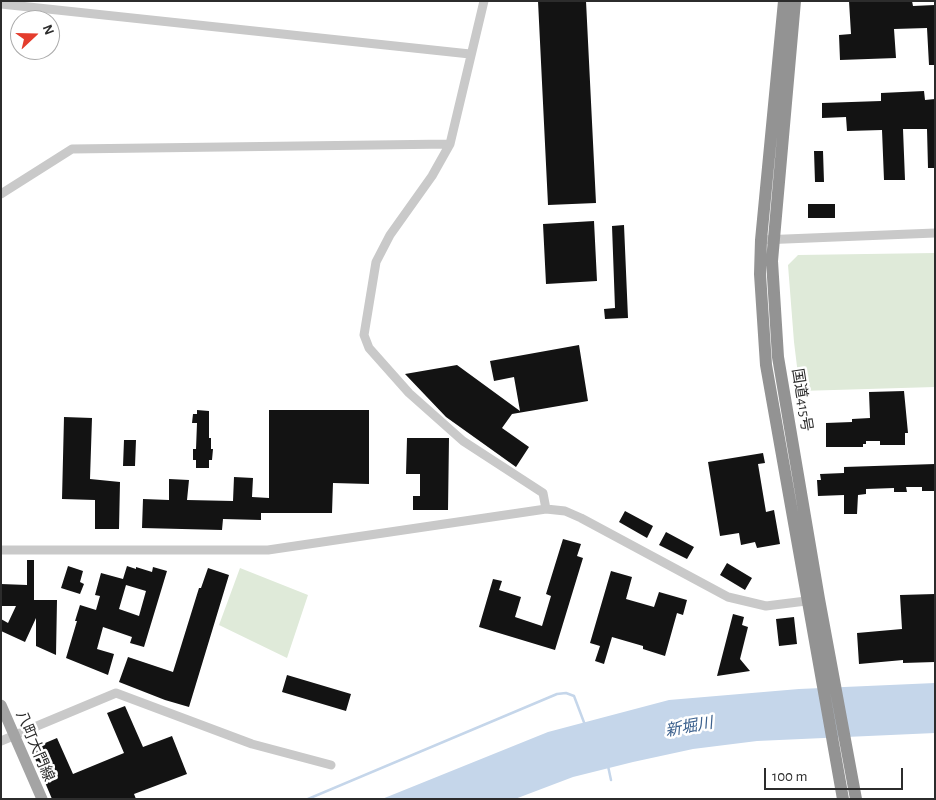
<!DOCTYPE html>
<meta charset="utf-8">
<style>
body{margin:0}
#map{position:relative;width:936px;height:800px;overflow:hidden;background:#fff;font-family:"Alegreya Sans",sans-serif}
canvas{display:block}
.frame{position:absolute;inset:0;border:2px solid #2c2c2c;pointer-events:none}
.north{position:absolute;left:10px;top:10px;width:50px;height:50px;box-sizing:border-box;background:#fff;border:1px solid #ababab;border-radius:50%;rotate:69deg;font-size:14px;font-weight:700;line-height:20px;text-align:center;color:#2c2c2c}
.north::after{content:'';display:block;margin:auto;width:18px;height:22px;background:#e43d2d;clip-path:polygon(50% 0,100% 100%,50% 72%,0 100%)}
.scale{position:absolute;left:764px;top:768px;width:139px;height:22px;box-sizing:border-box;border:2px solid #2c2c2c;border-top:0;padding-left:6px;font-size:15px;line-height:18px;white-space:nowrap;color:#2c2c2c;-webkit-text-stroke:4px #fff;paint-order:stroke}
</style>
<div id="map">
<canvas width="936" height="800"></canvas>
<div class="frame"></div>
<div class="north">N</div>
<div class="scale">100 m</div>
</div>
<script>
const g = document.querySelector('canvas').getContext('2d');
g.lineJoin = 'round';
function fill(path, color) {
  g.fillStyle = color;
  g.fill(path, 'evenodd');
}
function shape(rows) {
  const path = new Path2D();
  for (const r of rows) {
    path.moveTo(r[0], r[1]);
    for (let i = 2; i < r.length; i += 2) path.lineTo(r[i], r[i + 1]);
  }
  return path;
}
function stroke(path, color, width, dash) {
  g.strokeStyle = color;
  g.lineWidth = width;
  g.lineCap = dash ? 'butt' : 'round';
  g.setLineDash(dash || []);
  g.stroke(path);
}
function label(font, color, halo, rows, align = 'center') {
  g.font = font + ' "Alegreya Sans","Noto Sans JP",sans-serif';
  g.lineWidth = 5;
  g.setLineDash([]);
  g.textBaseline = 'middle';
  g.strokeStyle = halo;
  g.fillStyle = color;
  for (const [text, x, y, turn = 0] of rows) {
    g.save();
    g.translate(x, y);
    g.rotate((+turn || 0) * Math.PI / 180);
    g.textAlign = isNaN(turn) ? turn : align;
    if (halo) g.strokeText(text, 0, 0);
    g.fillText(text, 0, 0);
    g.restore();
  }
}
const green = shape([
 [935,253,935,387,800,391,794,342,788,265,798,255],
 [240,568,308,595,287,658,219,625]
]);
const water = shape([
 [935,683,935,733,757,741,693,749,633,762,573,777,515,799,382,799,548,732,669,700,799,689]
]);
const stream = shape([
 [608,766,611,780],
 [308,799,557,694,566,693,574,696,585,725]
]);
const building = shape([
 [538,1,586,1,596,203,548,205],
 [849,1,912,1,913,6,935,5,935,65,929,65,927,28,894,29,896,58,840,60,839,35,851,34],
 [924,91,925,100,935,99,935,168,928,168,927,129,903,129,905,180,884,180,882,130,847,131,846,117,822,118,822,103,881,101,881,93],
 [814,151,823,151,824,182,815,182],
 [808,204,835,204,835,218,808,218],
 [594,221,597,281,546,284,543,224],
 [624,225,628,318,605,319,604,309,615,308,612,226],
 [579,345,588,401,512,414,502,428,529,447,516,467,446,417,405,374,457,365,520,411,514,377,494,381,490,361],
 [904,391,908,433,905,433,905,445,880,445,880,441,866,441,866,444,863,444,863,447,826,447,826,423,852,422,852,419,870,418,869,392],
 [197,410,209,411,209,438,211,438,211,449,213,449,212,460,209,460,209,468,196,468,196,460,193,460,193,449,196,449,197,423,192,423,193,414,197,414],
 [269,410,369,410,369,484,333,483,332,513,261,513,261,520,223,519,222,530,142,528,143,499,169,500,169,479,189,480,187,500,233,501,234,477,253,478,252,497,269,498],
 [64,417,92,418,90,479,120,482,119,529,95,529,95,500,62,499],
 [407,438,449,438,448,510,413,510,413,496,420,496,420,474,406,474],
 [124,440,136,440,135,466,123,466],
 [763,453,765,463,758,464,766,512,774,510,780,544,757,548,755,542,741,545,739,533,720,536,708,462],
 [935,464,935,491,922,491,922,487,906,487,907,492,894,492,894,488,866,489,866,494,858,495,857,514,844,514,844,495,818,496,817,480,821,480,820,474,844,473,844,467],
 [625,511,653,526,647,538,619,522],
 [666,532,694,547,687,559,659,545],
 [563,539,581,544,577,556,583,558,555,650,479,627,493,579,502,581,499,590,521,597,515,617,542,626,551,596,546,594],
 [27,560,34,560,34,600,57,600,56,655,36,646,36,618,25,642,1,631,1,619,8,623,16,606,1,606,1,584,27,585],
 [727,563,752,578,745,590,720,575],
 [68,566,83,571,80,582,84,584,80,594,61,588],
 [127,566,136,569,136,567,152,572,153,567,167,571,144,647,130,643,132,637,103,627,97,649,114,654,108,675,66,658,77,621,75,621,80,605,96,610,100,596,95,595,101,573,123,579],
 [126,585,146,591,139,616,119,609],
 [208,568,229,575,189,707,165,700,119,682,128,657,173,672,199,588,201,588],
 [611,571,632,577,626,599,654,607,659,592,687,600,683,615,677,613,665,656,643,649,643,646,612,637,604,664,595,661,600,646,590,643],
 [935,594,935,662,903,663,903,660,859,664,857,633,902,629,900,595],
 [733,614,744,617,742,625,748,627,740,659,750,671,717,676],
 [794,617,797,644,779,646,776,619],
 [287,675,351,694,346,711,282,692],
 [125,706,143,747,172,736,187,774,134,794,136,799,52,799,31,749,57,738,73,774,124,753,107,713]
]);
const minor = shape([
 [484,1,450,144,432,176,390,235,376,262,364,335,369,348,409,393,463,441,543,493,546,509],
 [1,4,470,54],
 [1,194,72,149,450,144],
 [761,240,935,233],
 [1,550,268,550,546,509,565,511,581,518,728,597,766,606,814,600],
 [1,741,116,693,252,744,331,765]
]);
const major = shape([
 [1,705,42,799]
]);
const highway = shape([
 [784,1,761,240,760,274,766,365,843,799],
 [795,1,772,261,778,357,819,599,856,799]
]);
const streetNames = [
 ["国道415号",802,400,81],
 ["八町大門線",35,746,67]
];
const waterNames = [
 ["新堀川",689,727,-10]
];
fill(green, '#dfead9');
fill(water, '#c5d6ea');
stroke(stream, '#c5d6ea', 2.5);
fill(building, '#131313');
stroke(minor, '#c9c9c9', 9);
stroke(major, '#a4a4a4', 11);
stroke(highway, '#939393', 12);
label('15px', '#2c2c2c', '#fff', streetNames);
label('italic 16px', '#3b608d', '#fff', waterNames);
</script>
